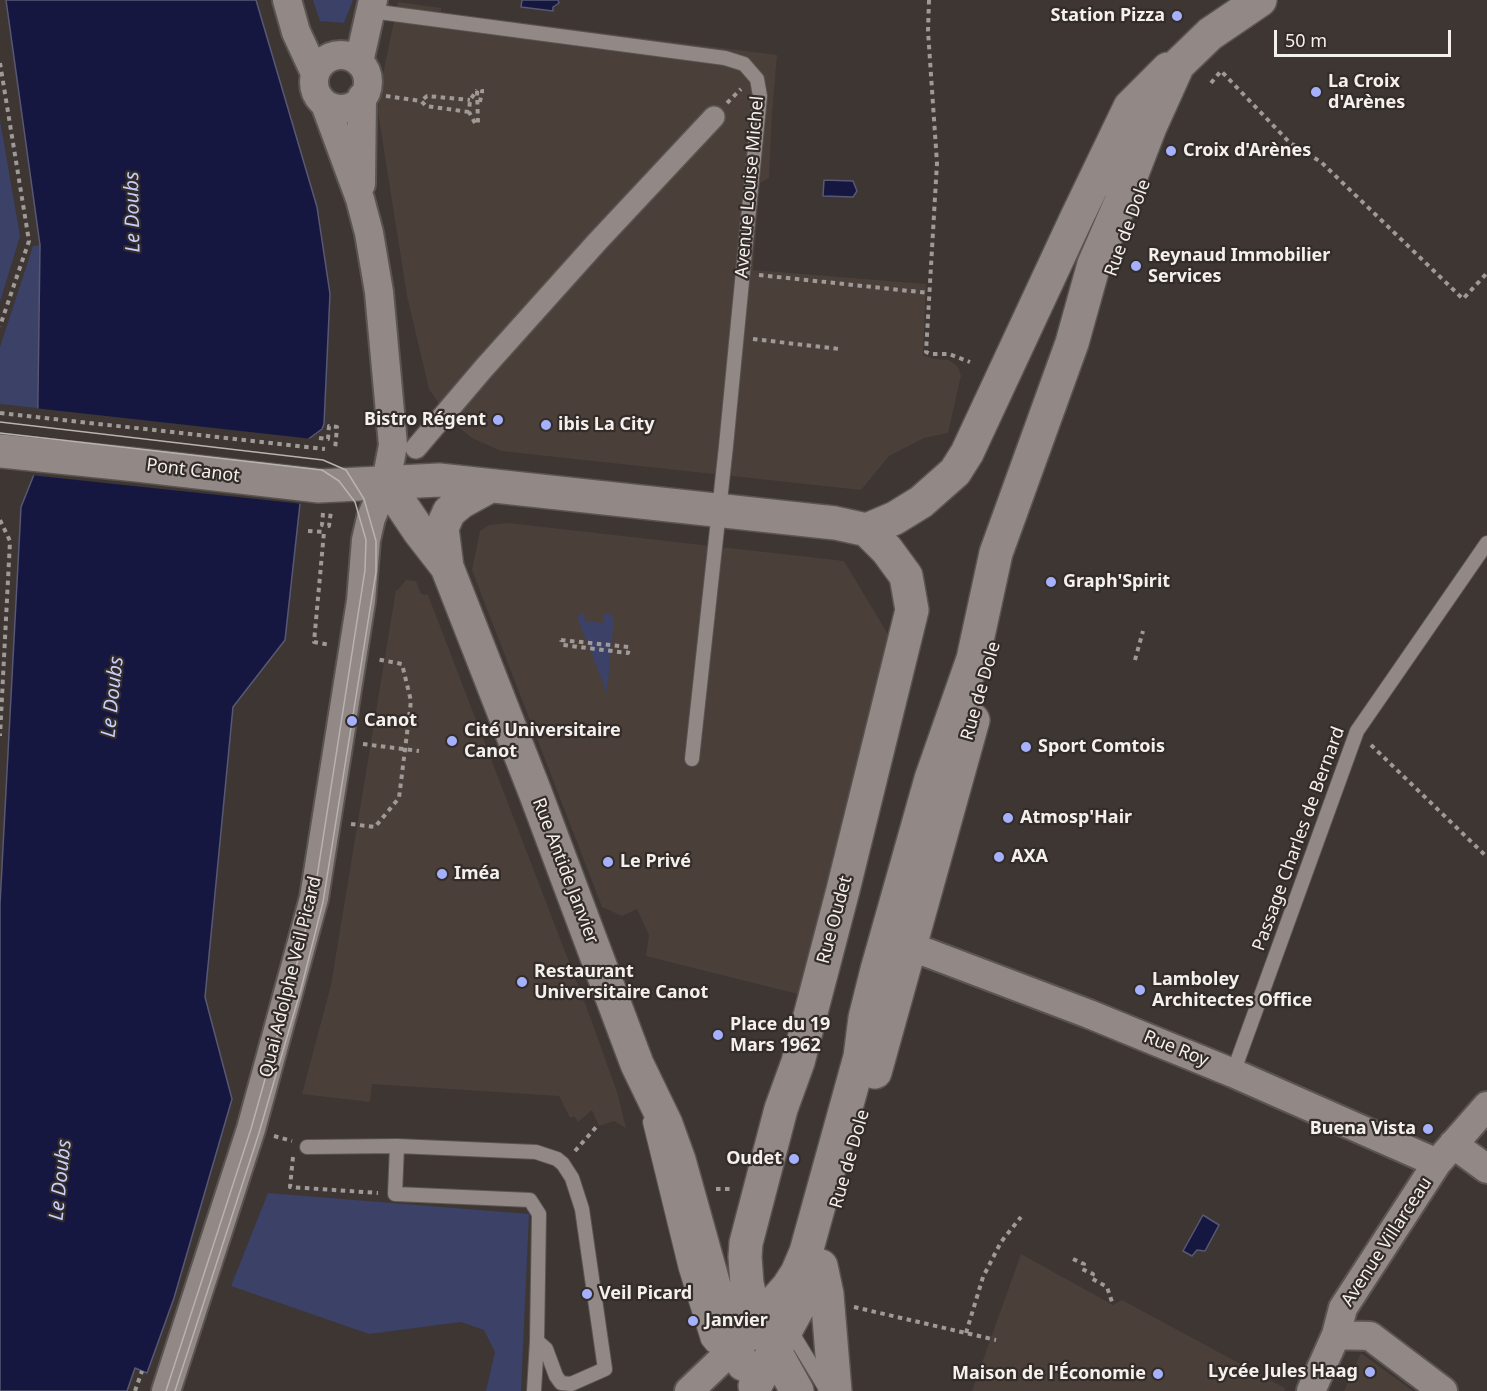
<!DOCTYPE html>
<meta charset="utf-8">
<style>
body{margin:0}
#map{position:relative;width:1487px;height:1391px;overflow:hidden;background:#3d3633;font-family:"Noto Sans",sans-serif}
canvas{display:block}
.scale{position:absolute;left:1274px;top:30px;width:177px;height:27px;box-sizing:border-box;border:3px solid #f4f0ee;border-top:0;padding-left:8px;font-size:18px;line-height:21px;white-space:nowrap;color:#f4f0ee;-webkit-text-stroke:4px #332c29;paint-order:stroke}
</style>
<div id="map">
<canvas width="1487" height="1391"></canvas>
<div class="scale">50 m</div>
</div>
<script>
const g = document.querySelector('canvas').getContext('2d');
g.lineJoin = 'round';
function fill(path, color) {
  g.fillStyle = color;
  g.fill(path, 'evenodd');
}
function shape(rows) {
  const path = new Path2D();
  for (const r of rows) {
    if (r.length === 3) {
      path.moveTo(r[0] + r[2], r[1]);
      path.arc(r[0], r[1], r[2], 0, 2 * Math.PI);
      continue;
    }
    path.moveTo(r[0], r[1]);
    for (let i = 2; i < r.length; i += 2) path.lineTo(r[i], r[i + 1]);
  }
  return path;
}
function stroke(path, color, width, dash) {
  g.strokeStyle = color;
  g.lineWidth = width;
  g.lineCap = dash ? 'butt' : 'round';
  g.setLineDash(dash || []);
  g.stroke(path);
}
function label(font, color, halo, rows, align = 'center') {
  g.font = font + ' "Noto Sans",sans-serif';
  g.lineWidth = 4.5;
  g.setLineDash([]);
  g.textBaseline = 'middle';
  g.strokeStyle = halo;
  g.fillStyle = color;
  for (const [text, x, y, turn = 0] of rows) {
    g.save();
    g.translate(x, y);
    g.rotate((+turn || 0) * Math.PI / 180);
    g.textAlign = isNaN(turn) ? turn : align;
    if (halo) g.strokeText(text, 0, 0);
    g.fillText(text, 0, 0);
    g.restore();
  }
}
const built = shape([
 [398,2,441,8,441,12,777,55,772,113,769,178,760,183,753,270,926,284,923,355,934,359,949,360,958,367,961,376,948,433,924,438,889,456,861,490,501,451,472,438,451,421,429,389,407,296,378,112,382,79],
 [508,523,844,561,889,636,802,995,646,956,649,935,637,909,622,916,602,907,472,570,480,531,489,525],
 [406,580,416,581,421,594,428,595,589,1014,617,1092,626,1128,614,1121,599,1126,592,1110,578,1122,574,1116,570,1118,559,1096,372,1084,370,1102,302,1094,331,985,396,590,398,590],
 [1021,1254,1113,1305,1122,1300,1285,1388,1284,1391,972,1391],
 [1361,1353,1413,1391,1344,1391]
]);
const green = shape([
 [313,0,353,0,344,23,320,21],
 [0,120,20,236,0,302],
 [40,245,37,408,0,404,0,347,33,246],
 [580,613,584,613,585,621,603,623,604,613,610,614,614,618,607,693,579,622,578,618],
 [268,1193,529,1214,521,1391,486,1391,495,1352,484,1330,461,1322,369,1334,231,1286]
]);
const water = shape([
 [6,0,256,0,317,207,330,294,324,424,322,429,307,440,285,640,233,707,205,997,232,1099,174,1298,147,1373,135,1368,127,1391,0,1391,0,904,21,507,37,467,40,245,6,0],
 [522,0,558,0,559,3,553,7,553,11,521,7,522,0],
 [824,180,853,181,857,191,853,197,823,196,824,180],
 [1203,1215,1219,1225,1205,1251,1197,1250,1192,1256,1183,1251,1203,1215]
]);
const pier = shape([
 [34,408,313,439,310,442,303,504,30,475,34,466]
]);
const path = shape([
 [929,0,928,31,937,163,926,352,931,354,949,354,970,362],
 [0,63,29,241,0,326],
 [1211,83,1221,71,1289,142,1321,162,1463,299,1487,273],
 [477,91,478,123,480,123],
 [386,96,421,101],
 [480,102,482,91,484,91],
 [727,103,741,89],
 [469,112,426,106,421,101,427,96,470,100],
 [475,123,469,112,470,100,477,90],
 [759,275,929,293],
 [753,339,839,349],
 [0,413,325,449],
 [319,438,328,439,329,426,337,427,335,450],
 [323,513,322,525,329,526,331,511],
 [0,520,10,541,0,736],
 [308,531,324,532,314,642,330,645],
 [561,640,629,647,628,653,563,645,561,640],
 [1135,660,1143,631],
 [363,744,419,751],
 [1371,745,1487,857],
 [351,824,375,827,399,798,411,701,402,664,376,659],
 [274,1136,292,1141],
 [575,1151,598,1125],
 [293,1157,290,1187,378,1193],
 [716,1189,732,1189],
 [1073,1259,1084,1264,1082,1269,1093,1274,1091,1278,1107,1287,1113,1305],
 [854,1307,996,1340],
 [966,1333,983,1277,1001,1242,1021,1217],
 [135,1391,142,1371]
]);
const service = shape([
 [371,11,725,58,744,64,757,79,760,96,726,446,692,759],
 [1233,1073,1357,731,1487,543],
 [650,1122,686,1269,708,1340,712,1345,719,1348,733,1348],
 [397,1146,395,1194,530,1200,539,1214,537,1341,534,1391],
 [307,1147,397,1146,536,1152,557,1159,563,1164,572,1178,582,1209,605,1369,571,1384,561,1383,556,1376,546,1349,537,1341],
 [789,1328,826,1389]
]);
const pedestrian = shape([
 [416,448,484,368,597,242,714,117]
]);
const minor = shape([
 [287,0,296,32,315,73],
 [341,82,27],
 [359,62,373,0],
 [361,184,362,97],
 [888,940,928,953,1089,1014,1233,1073,1437,1163],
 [1453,1144,1487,1169],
 [1336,1335,1370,1336,1443,1391],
 [166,1391,251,1129,314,898,361,601,366,540,371,518,386,482,393,445,379,292,369,233,360,199,325,104],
 [689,1391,734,1348],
 [1311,1391,1336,1335,1343,1308,1437,1163,1487,1106]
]);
const secondary = shape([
 [0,451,137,465,319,486,439,480,835,523,867,530,895,518,921,502,955,472,967,453,1077,217,1130,107,1168,69],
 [386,482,419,531,447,567,535,792,637,1064,666,1124,679,1160,720,1307,734,1348,743,1364],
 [447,567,442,528,449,512,461,502,490,486],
 [875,1072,973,720],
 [821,1266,827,1294,835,1391],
 [734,1348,788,1287,797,1273,806,1252,860,1057,865,1018,877,970,931,779,973,659,996,553,1072,343,1094,264,1121,202,1150,127,1178,65,1210,34,1260,0],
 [755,1386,815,1277],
 [797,1391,766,1335,753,1308,747,1284,745,1257,746,1243,781,1109,798,1062,843,890,912,610,906,576,887,550,867,530]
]);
const tram = shape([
 [0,422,323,460,346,470,364,499,376,541,376,572,323,902,301,989,259,1133,175,1391],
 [0,433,322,470,339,481,355,502,366,540,365,570,314,896,291,987,251,1129,166,1391]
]);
const markers = [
 [1177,16,6,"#a5b1fc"],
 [1316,92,6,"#a5b1fc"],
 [1171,151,6,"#a5b1fc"],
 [1136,266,6,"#a5b1fc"],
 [498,420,6,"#a5b1fc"],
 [546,425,6,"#a5b1fc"],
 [1051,582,6,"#a5b1fc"],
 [352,721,6,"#a5b1fc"],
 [452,741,6,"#a5b1fc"],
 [1026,747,6,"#a5b1fc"],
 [1008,818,6,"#a5b1fc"],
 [999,857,6,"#a5b1fc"],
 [608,862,6,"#a5b1fc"],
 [442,874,6,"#a5b1fc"],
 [522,982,6,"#a5b1fc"],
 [1140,990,6,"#a5b1fc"],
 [718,1035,6,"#a5b1fc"],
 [1428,1129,6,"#a5b1fc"],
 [794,1159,6,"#a5b1fc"],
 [587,1294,6,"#a5b1fc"],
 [693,1321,6,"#a5b1fc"],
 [1370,1372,6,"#a5b1fc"],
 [1158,1374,6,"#a5b1fc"]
];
const poiNames = [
 ["Station Pizza",1165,16,"right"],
 ["La Croix",1328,82],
 ["d'Arènes",1328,103],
 ["Croix d'Arènes",1183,151],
 ["Reynaud Immobilier",1148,256],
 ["Services",1148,277],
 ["Bistro Régent",486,420,"right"],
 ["ibis La City",558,425],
 ["Graph'Spirit",1063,582],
 ["Canot",364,721],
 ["Cité Universitaire",464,731],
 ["Canot",464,752],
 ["Sport Comtois",1038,747],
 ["Atmosp'Hair",1020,818],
 ["AXA",1011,857],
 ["Le Privé",620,862],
 ["Iméa",454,874],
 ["Restaurant",534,972],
 ["Universitaire Canot",534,993],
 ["Lamboley",1152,980],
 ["Architectes Office",1152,1001],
 ["Place du 19",730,1025],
 ["Mars 1962",730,1046],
 ["Buena Vista",1416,1129,"right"],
 ["Oudet",782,1159,"right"],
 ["Veil Picard",599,1294],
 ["Janvier",705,1321],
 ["Lycée Jules Haag",1358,1372,"right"],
 ["Maison de l'Économie",1146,1374,"right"]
];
const streetNames = [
 ["Avenue Louise Michel",750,187,-85],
 ["Rue de Dole",1128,228,-70],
 ["Pont Canot",193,471,7],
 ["Rue de Dole",981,691,-74],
 ["Passage Charles de Bernard",1299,839,-70],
 ["Rue Antide Janvier",565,871,69],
 ["Rue Oudet",835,920,-75],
 ["Quai Adolphe Veil Picard",291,977,-76],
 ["Rue Roy",1176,1049,22],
 ["Rue de Dole",850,1159,-74],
 ["Avenue Villarceau",1387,1242,-57]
];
const waterNames = [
 ["Le Doubs",133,212,-91],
 ["Le Doubs",113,697,-84],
 ["Le Doubs",61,1180,-84]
];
fill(built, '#4b3f39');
fill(green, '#3b4167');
fill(water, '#151740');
stroke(water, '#585874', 1.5);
fill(pier, '#3d3633');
stroke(service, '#5a5452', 16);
stroke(pedestrian, '#5a5452', 24);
stroke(minor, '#5a5452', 32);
stroke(secondary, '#5a5452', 36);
stroke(path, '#9f9997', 4, [4.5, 4.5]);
stroke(service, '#928986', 14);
stroke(pedestrian, '#928986', 21);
stroke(minor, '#928986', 28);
stroke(secondary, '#928986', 33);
stroke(tram, '#b8b3b1', 1.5);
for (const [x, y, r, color] of markers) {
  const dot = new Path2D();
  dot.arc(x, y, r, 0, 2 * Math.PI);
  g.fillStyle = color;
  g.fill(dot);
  stroke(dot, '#332c29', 2);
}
label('bold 18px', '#f4f0ee', '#332c29', poiNames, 'left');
label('18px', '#f4f0ee', '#332c29', streetNames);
label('italic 20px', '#c5cefc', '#332c29', waterNames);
</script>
